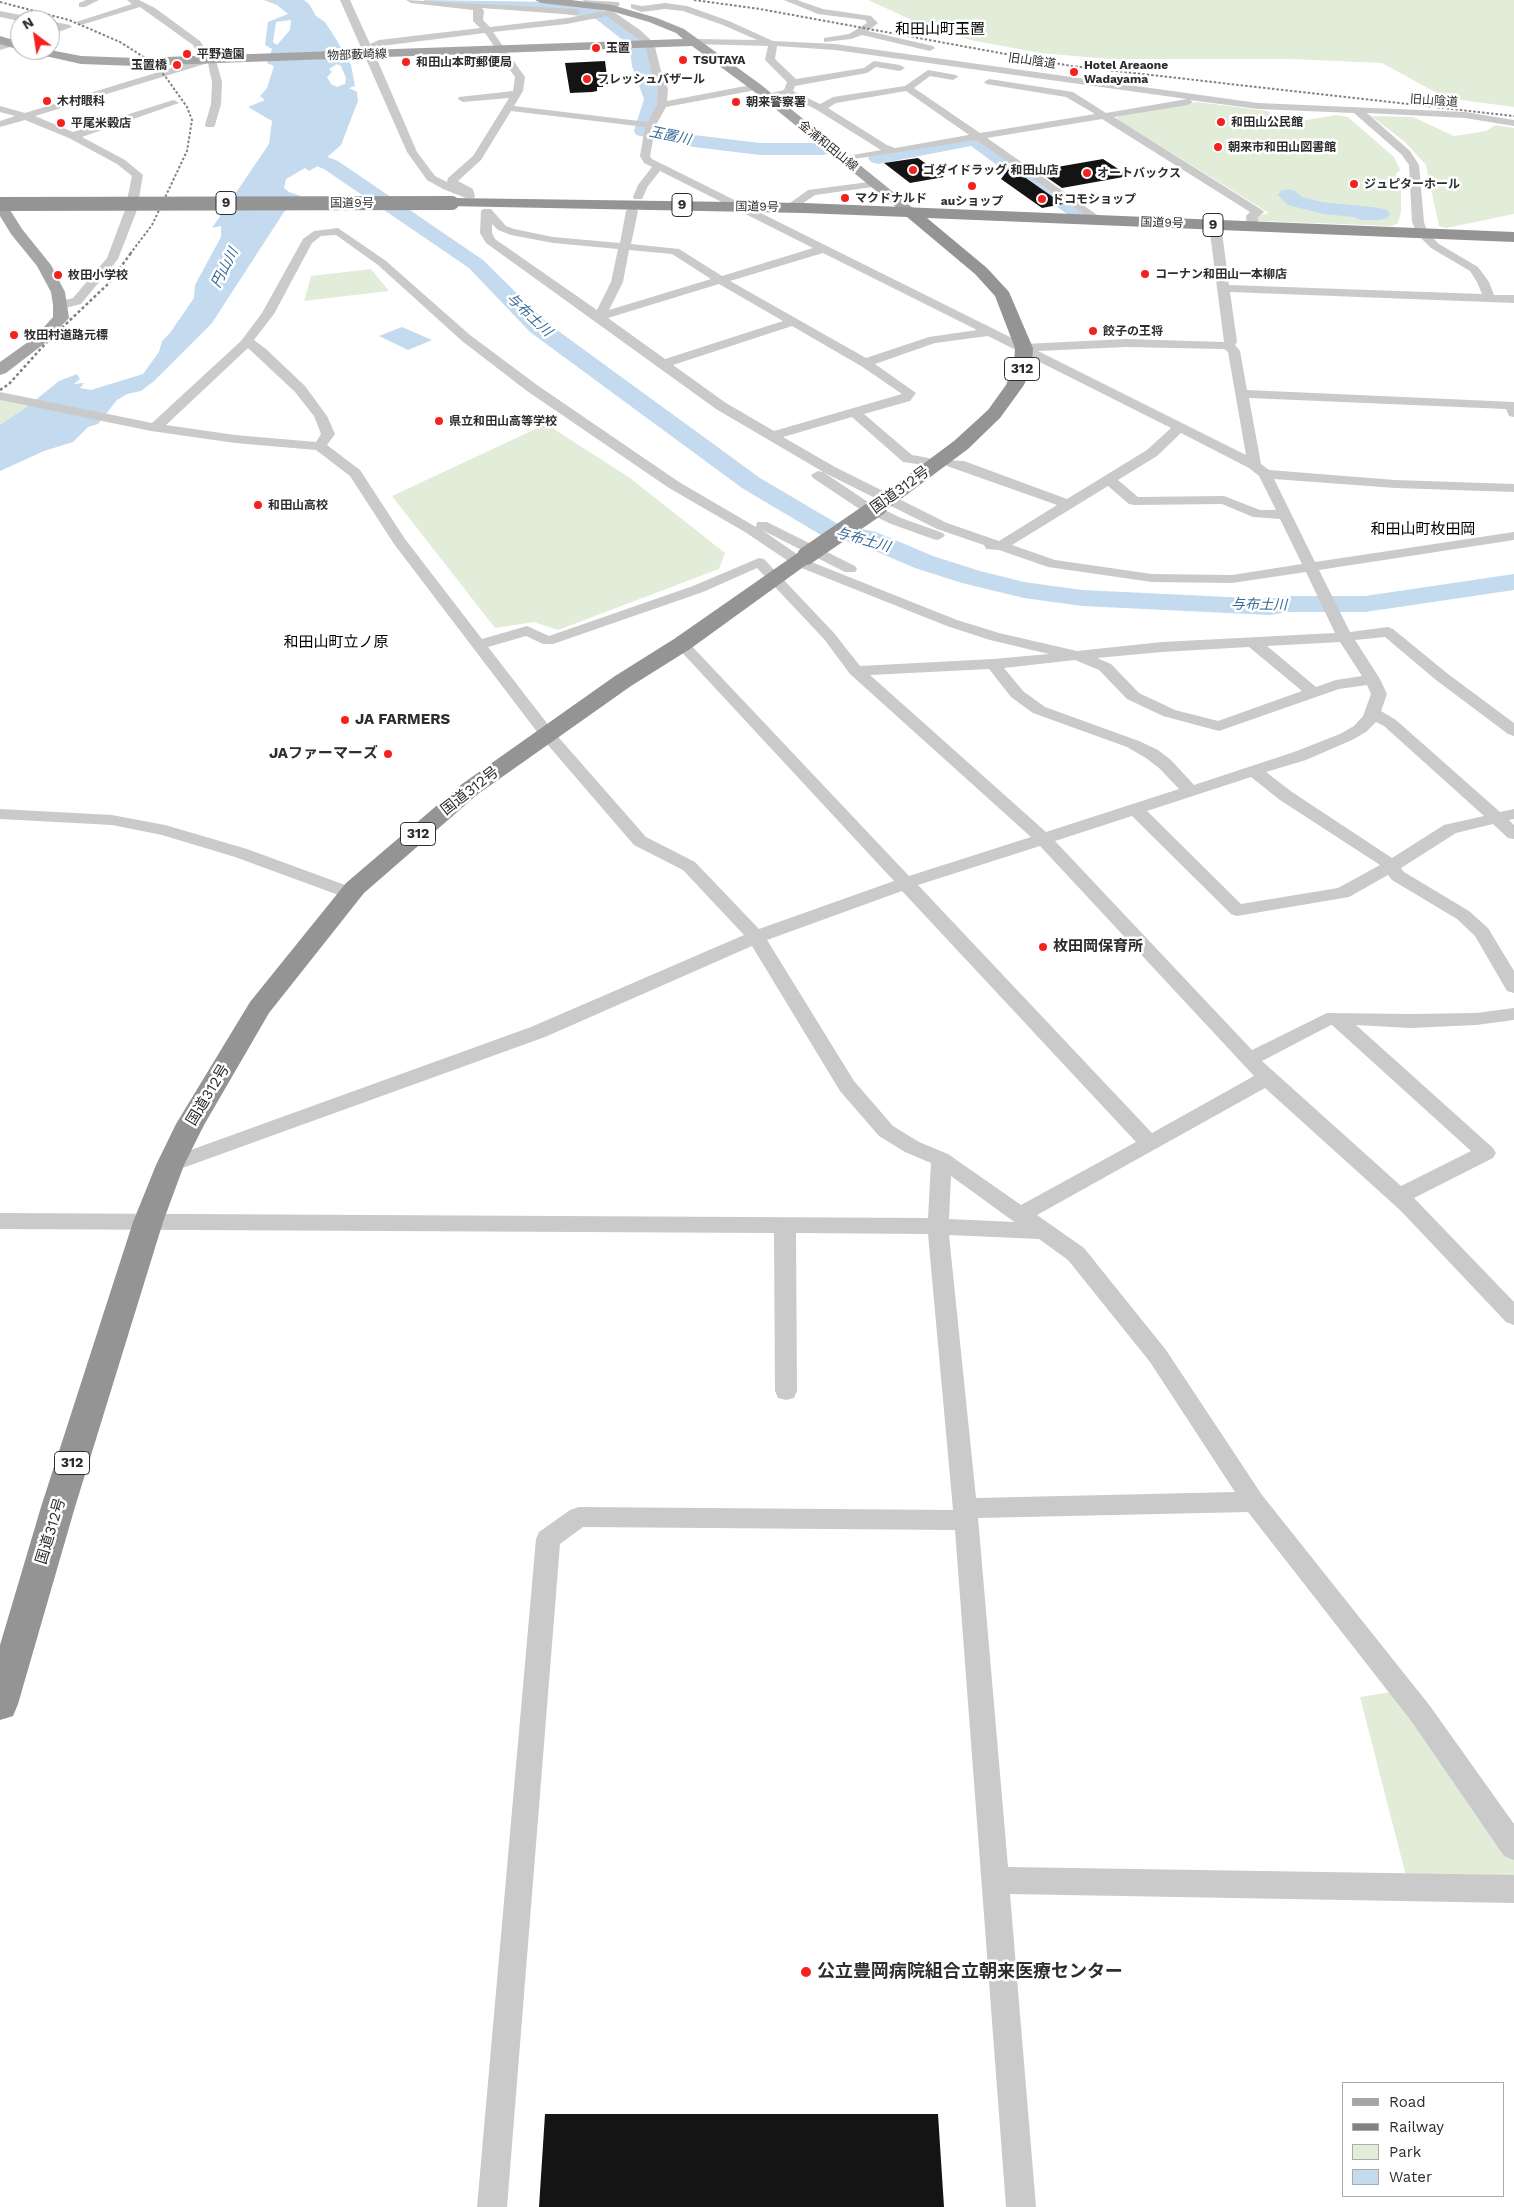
<!DOCTYPE html>
<meta charset="utf-8">
<style>
body{margin:0}
#map{position:relative;width:1514px;height:2207px;overflow:hidden;background:#fff;font-family:"Work Sans",sans-serif}
canvas{display:block}
.legend{position:absolute;left:1342px;top:2082px;width:162px;height:115px;box-sizing:border-box;background:#fff;border:1px solid #ababab;margin:0;padding:6px 9px;list-style:none;font-size:15px;color:#2d2d2d}
.legend li{display:flex;align-items:center;gap:10px;height:25px}
.legend b{width:25px;border:1px solid #ababab}
.north{position:absolute;left:10px;top:10px;width:50px;height:50px;box-sizing:border-box;background:#fff;border:1px solid #ababab;border-radius:50%;rotate:329deg;font-size:14px;font-weight:700;line-height:20px;text-align:center;color:#2d2d2d}
.north::after{content:'';display:block;margin:auto;width:18px;height:22px;background:#f6211e;clip-path:polygon(50% 0,100% 100%,50% 72%,0 100%)}
</style>
<div id="map">
<canvas width="1514" height="2207"></canvas>
<ul class="legend">
<li><b style="height:6px;background:#a5a5a5"></b>Road</li>
<li><b style="height:6px;background:#828282"></b>Railway</li>
<li><b style="height:14px;background:#e2edd9"></b>Park</li>
<li><b style="height:14px;background:#c3daef"></b>Water</li>
</ul>
<div class="north">N</div>
</div>
<script>
const g = document.querySelector('canvas').getContext('2d');
g.lineJoin = 'round';
function fill(path, color) {
  g.fillStyle = color;
  g.fill(path, 'evenodd');
}
function shape(rows) {
  const path = new Path2D();
  for (const r of rows) {
    path.moveTo(r[0], r[1]);
    for (let i = 2; i < r.length; i += 2) path.lineTo(r[i], r[i + 1]);
  }
  return path;
}
function stroke(path, color, width, dash) {
  g.strokeStyle = color;
  g.lineWidth = width;
  g.lineCap = dash ? 'butt' : 'round';
  g.setLineDash(dash || []);
  g.stroke(path);
}
function label(font, color, halo, rows, align = 'center') {
  g.font = font + ' "Work Sans","Noto Sans JP",sans-serif';
  g.lineWidth = 5;
  g.setLineDash([]);
  g.textBaseline = 'middle';
  g.strokeStyle = halo;
  g.fillStyle = color;
  for (const [text, x, y, turn = 0] of rows) {
    g.save();
    g.translate(x, y);
    g.rotate((+turn || 0) * Math.PI / 180);
    g.textAlign = isNaN(turn) ? turn : align;
    if (halo) g.strokeText(text, 0, 0);
    g.fillText(text, 0, 0);
    g.restore();
  }
}
const green = shape([
 [868,0,1514,0,1514,107,1446,98,1382,63,1289,59,1108,59,1040,53,970,40,912,20],
 [1198,102,1267,111,1289,123,1336,115,1348,117,1394,157,1400,170,1396,174,1396,184,1401,191,1401,212,1398,223,1392,226,1259,221,1257,216,1269,213,1117,119,1118,116],
 [1371,116,1413,117,1454,136,1486,131,1495,125,1514,128,1514,214,1446,228,1439,226,1426,165,1405,142],
 [371,269,389,291,304,301,311,276],
 [0,400,28,406,0,425],
 [546,424,630,478,725,553,719,569,558,630,534,622,495,628,392,496],
 [1391,1692,1514,1851,1514,1887,1408,1884,1360,1697]
]);
const water = shape([
 [264,0,304,0,309,4,316,16,325,22,336,39,351,65,355,86,349,88,357,92,358,101,341,145,316,167,309,171,305,168,286,179,284,188,289,192,301,196,284,212,212,323,154,381,141,391,127,394,117,400,98,424,88,427,73,442,44,451,0,471,0,425,28,406,59,381,77,374,80,379,74,384,84,383,80,388,91,390,143,374,159,352,162,341,170,333,194,298,195,285,221,237,221,226,212,228,269,144,272,121,248,107,265,100,260,96,267,88,274,66,267,63,272,49,265,45,268,22,288,14,277,5],
 [291,20,290,30,277,45,273,42,276,22],
 [337,64,341,66,346,78,345,84,337,87,331,84,327,77,332,72,329,69],
 [402,327,432,340,408,350,379,336]
]);
const river = shape([
 [424,0,555,2,607,11,636,33,648,48,650,66,662,99,653,127,694,135,760,143,823,143,830,145,833,149,830,153,823,155,760,155,694,147,636,135,634,131,644,99,632,66,630,49,624,41,596,19,555,12,432,5,426,3,424,0],
 [974,134,981,136,1019,163,1021,167,1028,169,1087,210,1090,214,1087,218,1080,220,1073,218,1014,177,1011,173,1005,171,971,146,878,164,871,162,868,158,871,154,878,152,974,134],
 [296,145,338,161,483,260,546,322,760,478,838,524,876,532,933,556,980,571,1024,582,1082,590,1270,599,1287,596,1365,596,1514,574,1514,590,1365,612,1287,612,1270,615,1082,606,1024,598,962,583,915,568,859,544,821,535,742,488,530,332,469,268,324,169,289,155,286,151,289,147,296,145],
 [1288,189,1295,191,1302,197,1322,202,1380,208,1387,210,1390,214,1387,218,1380,220,1361,220,1353,217,1323,214,1288,205,1278,195,1281,191,1288,189]
]);
const building = shape([
 [605,61,608,84,603,84,603,87,597,87,597,91,592,92,570,93,565,63],
 [918,158,944,177,910,183,884,163],
 [1103,159,1129,176,1062,188,1042,174,1062,170,1057,167],
 [1010,167,1063,204,1042,208,1001,179],
 [545,2114,938,2114,944,2207,539,2207]
]);
const minor = shape([
 [86,0,99,0,85,7,79,7,79,3,86,0],
 [127,0,139,0,155,8,200,41,210,57,215,57,222,82,221,104,215,125,214,127,206,127,205,125,211,104,212,82,208,63,35,116,73,132,170,101,174,100,179,103,82,137,125,160,143,175,137,210,118,259,81,304,61,309,57,308,55,305,57,302,73,298,107,258,125,210,132,176,117,164,69,138,25,120,0,127,0,121,15,116,0,112,0,106,25,113,201,59,193,45,140,7,81,25,76,22,132,4,127,0],
 [340,0,350,0,370,44,379,40,480,28,473,21,473,10,411,3,406,0,576,9,581,12,576,15,482,8,484,11,483,20,490,27,567,18,606,11,609,6,587,3,582,0,618,2,620,4,614,12,640,30,654,43,662,75,668,89,667,101,756,84,761,87,756,90,666,107,656,125,650,156,652,159,1024,344,1126,339,1224,342,1209,225,1215,222,1221,225,1229,285,1482,294,1477,282,1470,271,1431,248,1418,235,1412,222,1409,165,1402,155,1354,113,1258,109,1190,100,1193,102,1188,105,1114,117,1262,210,1264,212,1258,217,1259,227,1253,230,1247,227,1246,216,1250,212,1102,119,987,138,1103,219,1105,221,1103,223,1099,224,976,140,841,161,840,159,841,157,881,150,817,110,787,95,764,99,764,95,784,90,787,82,765,60,768,46,693,44,693,40,696,39,757,40,723,25,683,11,665,9,641,12,631,8,631,4,642,6,665,3,687,6,729,21,773,41,835,44,1258,103,1465,112,1514,120,1514,126,1465,118,1367,113,1410,151,1419,165,1424,222,1427,232,1439,244,1478,267,1489,282,1494,295,1514,295,1514,303,1230,292,1237,342,1235,345,1240,351,1247,390,1514,402,1514,417,1509,416,1506,409,1249,398,1261,464,1269,470,1395,480,1514,484,1514,492,1395,488,1274,479,1315,562,1514,532,1514,540,1319,570,1350,632,1388,627,1393,629,1448,674,1514,723,1514,736,1508,734,1436,680,1385,637,1355,640,1380,679,1387,694,1381,711,1396,720,1500,812,1514,809,1514,819,1509,820,1514,825,1514,839,1508,838,1493,824,1456,833,1401,868,1404,872,1469,911,1488,928,1514,971,1514,993,1507,991,1475,936,1457,919,1392,880,1388,875,1349,897,1237,916,1231,914,1132,816,1055,841,1252,1050,1327,1013,1411,1014,1476,1013,1514,1008,1514,1020,1476,1025,1411,1028,1356,1025,1493,1148,1496,1153,1493,1158,1414,1198,1514,1302,1514,1325,1506,1322,1401,1211,1265,1088,1037,1215,1084,1248,1166,1350,1262,1495,1430,1706,1514,1824,1514,1860,1504,1856,1412,1722,1248,1512,978,1518,1008,1867,1514,1875,1514,1903,1010,1894,1036,2207,1006,2207,955,1530,583,1527,560,1544,507,2207,477,2207,536,1539,539,1532,570,1510,579,1507,953,1510,928,1234,796,1233,797,1391,794,1398,786,1400,778,1398,775,1391,774,1233,0,1229,0,1213,928,1218,931,1163,905,1152,879,1136,840,1091,752,946,545,1037,177,1170,170,1173,163,1170,160,1165,163,1160,531,1027,744,935,683,870,634,845,541,737,394,544,350,476,316,450,235,443,151,431,0,400,0,392,152,423,241,341,262,313,303,239,314,231,338,228,386,261,470,335,537,385,679,482,756,527,757,522,767,522,855,566,857,569,855,572,845,572,762,530,804,559,957,620,999,633,1077,651,1162,642,1335,633,1306,572,1232,583,1152,582,1048,567,999,550,986,549,984,545,937,529,825,473,716,409,486,243,480,233,481,211,483,209,491,209,506,226,514,229,553,237,620,243,626,211,628,209,636,209,638,211,631,244,679,249,722,276,813,248,660,171,648,186,642,199,634,199,633,197,638,185,652,167,644,163,640,156,645,127,511,111,481,160,458,181,473,189,475,196,474,198,466,198,443,189,427,180,407,152,340,0],
 [607,16,645,44,652,75,658,89,657,105,648,122,514,106,523,91,525,77,493,32,567,24,607,16],
 [485,33,515,77,513,91,459,97,458,99,463,102,509,98,473,156,448,178,447,182,435,176,417,152,373,50,381,46,485,33],
 [777,46,835,50,1187,99,1106,113,1073,92,989,79,984,82,986,84,1066,97,1095,114,980,133,914,88,930,76,953,80,958,77,956,75,928,70,905,86,833,97,820,104,793,91,795,86,867,73,876,67,900,71,905,68,900,65,874,61,864,68,796,79,775,59,777,46],
 [906,91,969,135,895,148,887,145,828,108,836,103,906,91],
 [492,224,498,230,511,235,553,243,618,249,611,282,597,310,495,239,492,233,492,224],
 [336,235,378,265,462,341,527,391,669,488,745,532,794,565,947,626,990,640,1049,654,993,659,860,666,834,633,764,559,759,558,693,586,549,636,527,626,482,639,405,539,360,470,327,445,335,434,327,416,305,386,266,349,254,340,274,314,312,243,321,236,336,235],
 [629,250,672,254,711,279,609,310,623,282,629,250],
 [823,253,977,330,929,337,866,358,730,281,823,253],
 [719,284,783,321,665,359,608,318,719,284],
 [792,326,861,366,902,394,774,431,726,403,673,365,792,326],
 [988,336,1171,428,1147,450,1067,499,964,461,947,460,945,463,947,466,1057,505,999,541,947,523,835,467,783,437,852,417,903,462,924,465,929,464,931,461,929,458,912,455,864,414,910,401,916,393,875,364,935,343,988,336],
 [1126,347,1224,349,1228,352,1246,455,1038,351,1126,347],
 [248,348,295,392,314,416,321,434,316,442,235,435,166,425,248,348],
 [1181,433,1249,468,1259,476,1276,510,1260,510,1224,496,1138,497,1118,480,1157,456,1181,433],
 [1108,486,1129,504,1134,505,1222,504,1253,517,1280,519,1302,564,1232,575,1152,574,1055,560,1012,545,1108,486],
 [757,568,824,639,850,674,1031,837,909,876,687,641,677,641,674,644,677,647,894,881,759,929,695,862,646,837,553,731,488,647,526,636,543,644,553,644,703,592,757,568],
 [1340,642,1362,676,1336,680,1316,687,1267,646,1340,642],
 [1249,647,1302,691,1218,721,1175,710,1139,693,1111,664,1097,658,1162,652,1249,647],
 [1075,660,1099,670,1127,699,1163,716,1219,731,1339,689,1367,685,1371,694,1363,716,1354,726,1340,734,1294,752,1194,785,1171,760,1158,750,1139,741,1045,707,1023,691,1004,668,1075,660],
 [989,669,1011,697,1033,713,1127,747,1146,758,1159,768,1179,789,1046,832,870,675,989,669],
 [1376,722,1384,726,1484,816,1444,825,1392,858,1292,792,1266,772,1306,760,1352,740,1366,732,1376,722],
 [1251,777,1280,800,1380,865,1338,888,1241,904,1147,811,1251,777],
 [1040,846,1254,1076,1152,1133,918,885,1040,846],
 [902,891,1136,1142,1021,1205,948,1154,919,1142,893,1126,854,1081,767,940,902,891],
 [1331,1025,1332,1025,1471,1151,1401,1186,1262,1061,1331,1025],
 [951,1176,1013,1221,1015,1222,949,1219,951,1176],
 [949,1235,1039,1239,1068,1260,1150,1362,1235,1492,976,1498,949,1235],
 [784,0,797,0,823,9,871,16,878,23,868,31,933,46,935,48,930,51,862,35,851,39,824,42,824,38,849,34,867,23,865,20,818,14,784,0],
 [0,11,31,17,36,20,20,21,0,17,0,11],
 [50,21,70,25,72,27,50,35,50,29,55,28,50,27,50,21],
 [20,38,20,44,0,50,0,44,20,38],
 [876,181,880,182,881,184,880,186,815,195,793,210,785,210,783,208,808,190,876,181],
 [818,471,823,472,868,502,901,518,943,533,945,536,938,540,933,539,891,524,858,508,813,478,811,475,818,471],
 [0,809,112,815,165,825,247,849,356,889,359,893,356,897,350,899,344,897,235,857,162,835,112,825,0,819,0,809]
]);
const major = shape([
 [535,0,571,0,612,5,657,18,684,29,760,84,919,213,912,217,907,216,752,90,692,46,136,66,81,64,32,53,30,50,50,50,81,56,136,58,683,39,676,33,649,22,611,11,541,3,535,0],
 [0,36,20,42,20,50,0,44,0,36],
 [0,201,5,202,22,229,51,265,65,292,69,318,45,343,6,373,0,375,0,362,35,337,53,317,53,305,51,292,37,266,11,234,0,216,0,201]
]);
const highway = shape([
 [452,198,804,203,1514,232,1514,242,927,218,987,268,1009,292,1033,348,1032,365,1024,385,1000,418,968,449,886,510,879,512,872,510,869,506,872,502,954,441,988,410,1006,385,1014,365,1015,348,995,296,975,274,907,217,804,213,447,206,444,203,447,200,452,198],
 [806,550,813,552,816,556,813,560,690,649,631,686,478,794,364,893,269,1013,204,1125,184,1165,163,1222,75,1507,18,1704,13,1716,0,1720,0,1645,41,1507,133,1222,156,1165,176,1124,250,1002,346,883,462,784,615,676,674,639,799,552,806,550]
]);
const railFar1 = shape([
 [694,0,760,9,1071,66,1514,116],
 [0,2,69,20,120,42,150,61,165,76,187,107,192,120,187,151,152,225,130,254]
]);
const rail = shape([
 [0,390,9,384,46,343,109,283,131,253]
]);
const highwayBridgeFar1 = shape([
 [0,204,452,203]
]);
const highwayBridge = shape([
 [806,556,879,506]
]);
const markers = [
 [596,48,5,"#f6211e"],
 [187,54,5,"#f6211e"],
 [683,60,5,"#f6211e"],
 [406,62,5,"#f6211e"],
 [177,65,5,"#f6211e"],
 [1074,72,5,"#f6211e"],
 [587,79,5,"#f6211e"],
 [47,101,5,"#f6211e"],
 [736,102,5,"#f6211e"],
 [1221,122,5,"#f6211e"],
 [61,123,5,"#f6211e"],
 [1218,147,5,"#f6211e"],
 [913,170,5,"#f6211e"],
 [1087,173,5,"#f6211e"],
 [1354,184,5,"#f6211e"],
 [972,186,5,"#f6211e"],
 [845,198,5,"#f6211e"],
 [1042,199,5,"#f6211e"],
 [1145,274,5,"#f6211e"],
 [58,275,5,"#f6211e"],
 [1093,331,5,"#f6211e"],
 [14,335,5,"#f6211e"],
 [439,421,5,"#f6211e"],
 [258,505,5,"#f6211e"],
 [345,720,5,"#f6211e"],
 [388,754,5,"#f6211e"],
 [1043,947,5,"#f6211e"],
 [806,1972,6,"#f6211e"]
];
const farPoinames = [
 ["玉置",606,48],
 ["平野造園",197,54],
 ["TSUTAYA",693,60],
 ["和田山本町郵便局",416,62],
 ["玉置橋",167,65,"right"],
 ["Hotel Areaone",1084,65],
 ["Wadayama",1084,79],
 ["フレッシュバザール",597,79],
 ["木村眼科",57,101],
 ["朝来警察署",746,102],
 ["和田山公民館",1231,122],
 ["平尾米穀店",71,123],
 ["朝来市和田山図書館",1228,147],
 ["ゴダイドラッグ 和田山店",923,170],
 ["オートバックス",1097,173],
 ["ジュピターホール",1364,184],
 ["マクドナルド",855,198],
 ["ドコモショップ",1052,199],
 ["auショップ",972,201,"center"],
 ["コーナン和田山一本柳店",1155,274],
 ["枚田小学校",68,275],
 ["餃子の王将",1103,331],
 ["牧田村道路元標",24,335],
 ["県立和田山高等学校",449,421],
 ["和田山高校",268,505]
];
const farStreetnames = [
 ["物部藪崎線",357,55,-2],
 ["旧山陰道",1032,61,8],
 ["旧山陰道",1434,101,4],
 ["金浦和田山線",828,146,39],
 ["国道9号",352,203],
 ["国道9号",757,207,1],
 ["国道9号",1162,223,2]
];
const farWaternames = [
 ["玉置川",670,136,12],
 ["円山川",225,268,-63],
 ["与布土川",529,315,43],
 ["与布土川",863,540,16],
 ["与布土川",1259,605,1]
];
const shields = [
 [226,203,20],
 [682,205,20],
 [1213,225,20],
 [1022,369,35],
 [418,834,35],
 [72,1463,35]
];
const shieldNames = [
 ["9",226,203],
 ["9",682,205],
 ["9",1213,225],
 ["312",1022,369],
 ["312",418,834],
 ["312",72,1463]
];
const farQuarternames = [
 ["和田山町玉置",940,30],
 ["和田山町枚田岡",1423,530],
 ["和田山町立ノ原",336,643]
];
const streetNames = [
 ["国道312号",900,490,-36],
 ["国道312号",470,791,-38],
 ["国道312号",208,1095,-59],
 ["国道312号",51,1531,-73]
];
const poiNames = [
 ["JA FARMERS",355,720],
 ["JAファーマーズ",378,754,"right"],
 ["枚田岡保育所",1053,947]
];
const nearPoinames = [
 ["公立豊岡病院組合立朝来医療センター",817,1972]
];
fill(green, '#e2edd9');
fill(water, '#c3daef');
fill(river, '#c3daef');
fill(building, '#141414');
fill(minor, '#cacaca');
fill(major, '#a5a5a5');
fill(highway, '#949494');
stroke(railFar1, '#828282', 2, [2.5, 2]);
stroke(rail, '#828282', 2.5, [3, 2.5]);
stroke(highwayBridgeFar1, '#949494', 14);
stroke(highwayBridge, '#949494', 18);
for (const [x, y, r, color] of markers) {
  const dot = new Path2D();
  dot.arc(x, y, r, 0, 2 * Math.PI);
  g.fillStyle = color;
  g.fill(dot);
  stroke(dot, '#fff', 2);
}
label('bold 12px', '#2d2d2d', '#fff', farPoinames, 'left');
label('12px', '#2d2d2d', '#fff', farStreetnames);
label('italic 14px', '#346897', '#fff', farWaternames);
for (const [x, y, w] of shields) {
  const box = new Path2D();
  box.roundRect(x - w / 2, y - 11.5, w, 23, 4);
  g.fillStyle = '#fff';
  g.fill(box);
  stroke(box, '#2d2d2d', 1);
}
label('bold 14px', '#2d2d2d', null, shieldNames);
label('15px', '#000', '#fff', farQuarternames);
label('15px', '#2d2d2d', '#fff', streetNames);
label('bold 15px', '#2d2d2d', '#fff', poiNames, 'left');
label('bold 18px', '#2d2d2d', '#fff', nearPoinames, 'left');
</script>
